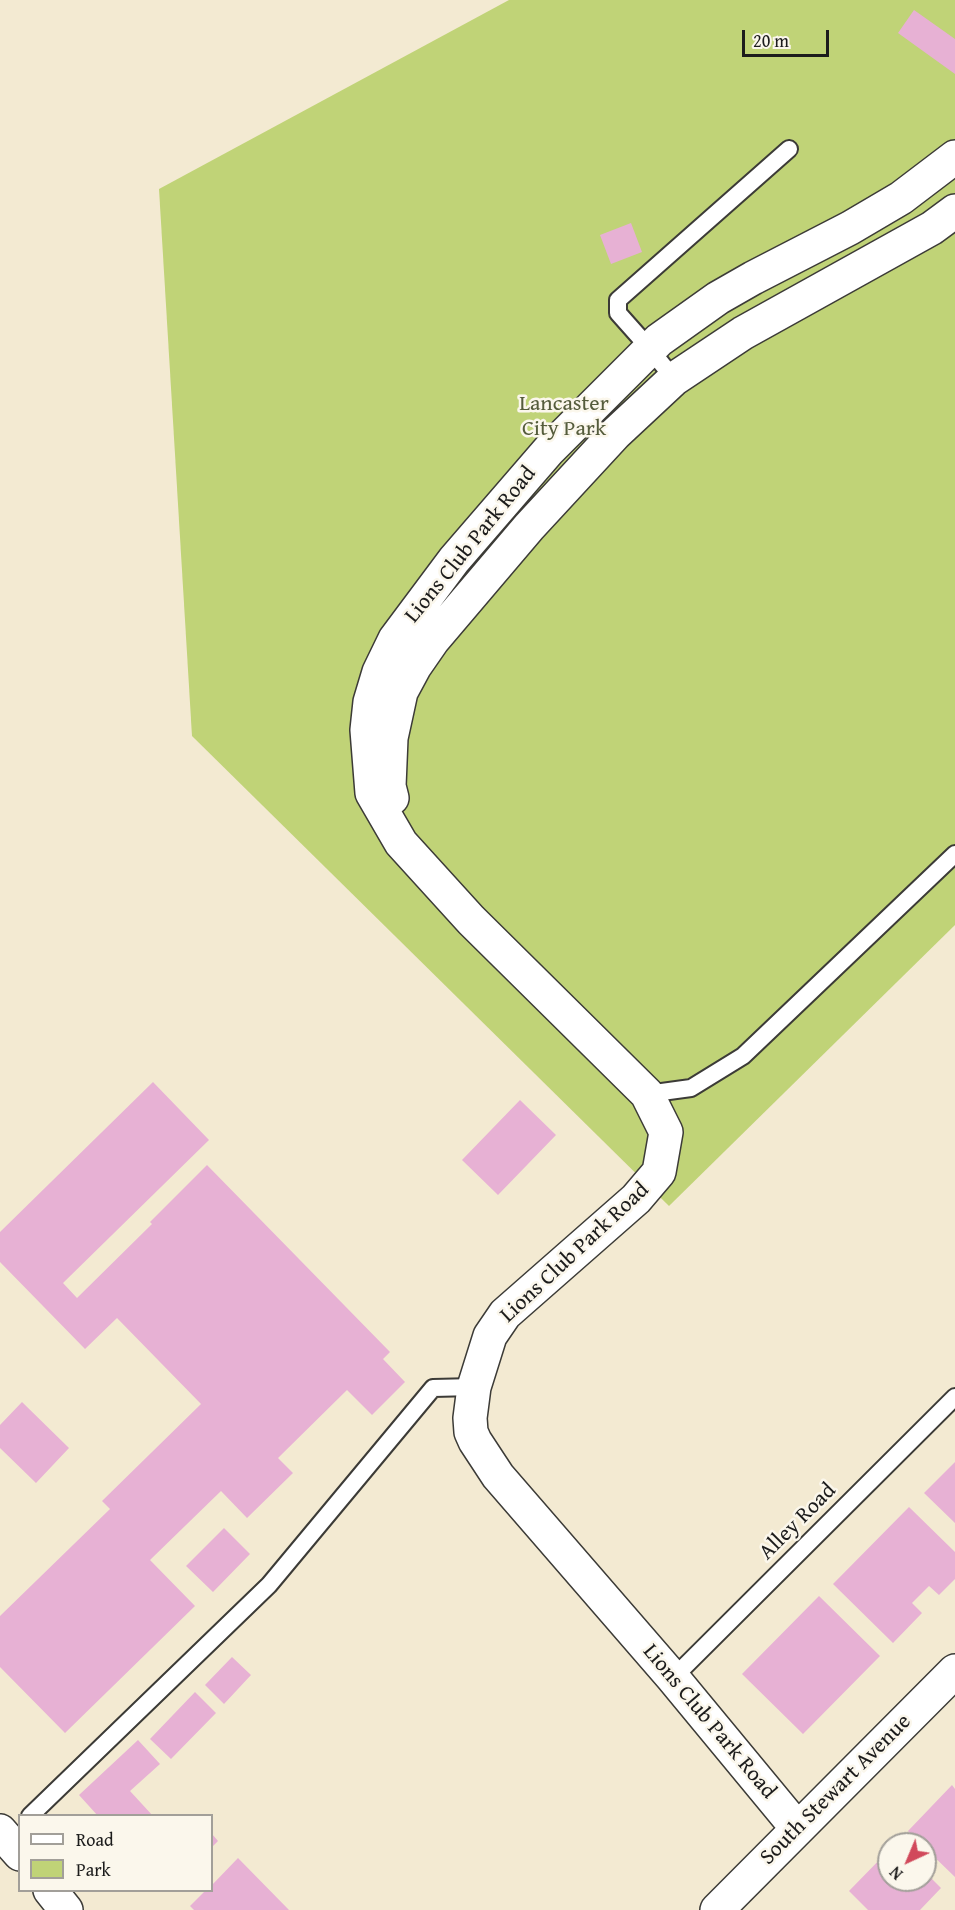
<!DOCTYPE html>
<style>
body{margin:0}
#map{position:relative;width:955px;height:1910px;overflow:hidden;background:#f3ead2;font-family:"Gentium Book Plus",serif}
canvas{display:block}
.legend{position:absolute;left:18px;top:1814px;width:195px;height:78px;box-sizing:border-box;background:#fbf7ec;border:2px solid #a29f99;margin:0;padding:8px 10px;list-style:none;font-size:18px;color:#1c1c1c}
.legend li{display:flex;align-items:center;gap:12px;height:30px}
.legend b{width:30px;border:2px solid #a29f99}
.north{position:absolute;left:877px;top:1832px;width:60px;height:60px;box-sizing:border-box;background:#fbf7ec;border:2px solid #a29f99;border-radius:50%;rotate:224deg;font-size:16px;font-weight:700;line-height:24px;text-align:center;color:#1c1c1c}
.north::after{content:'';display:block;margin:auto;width:21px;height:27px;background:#d1495b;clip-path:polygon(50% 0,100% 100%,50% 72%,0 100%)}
.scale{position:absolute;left:742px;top:30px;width:87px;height:27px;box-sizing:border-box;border:3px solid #1c1c1c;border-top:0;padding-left:8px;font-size:18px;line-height:21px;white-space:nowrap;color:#1c1c1c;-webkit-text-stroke:4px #fbf7ec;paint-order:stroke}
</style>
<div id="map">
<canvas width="955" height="1910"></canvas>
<ul class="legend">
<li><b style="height:8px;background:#fff"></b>Road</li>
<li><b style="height:16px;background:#c0d377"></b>Park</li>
</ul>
<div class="north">N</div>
<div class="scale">20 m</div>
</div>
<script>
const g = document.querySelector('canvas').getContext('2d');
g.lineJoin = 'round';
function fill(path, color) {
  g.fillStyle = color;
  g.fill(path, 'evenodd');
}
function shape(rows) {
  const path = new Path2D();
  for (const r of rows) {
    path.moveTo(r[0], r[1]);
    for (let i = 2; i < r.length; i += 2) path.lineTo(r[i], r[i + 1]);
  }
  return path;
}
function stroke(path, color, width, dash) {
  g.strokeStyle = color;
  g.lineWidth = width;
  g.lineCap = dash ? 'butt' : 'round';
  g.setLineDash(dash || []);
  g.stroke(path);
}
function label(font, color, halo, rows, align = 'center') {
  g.font = font + ' "Gentium Book Plus",serif';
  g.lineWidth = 5;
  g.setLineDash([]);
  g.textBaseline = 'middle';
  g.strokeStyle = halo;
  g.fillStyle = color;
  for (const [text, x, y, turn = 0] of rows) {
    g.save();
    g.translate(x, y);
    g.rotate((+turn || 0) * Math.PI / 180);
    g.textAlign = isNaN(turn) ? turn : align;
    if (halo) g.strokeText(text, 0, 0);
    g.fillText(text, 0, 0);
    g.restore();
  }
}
const green = shape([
 [509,0,955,0,955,925,669,1206,192,736,159,189]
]);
const building = shape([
 [914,10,955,39,955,74,898,33],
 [631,223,642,252,611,264,600,235],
 [153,1082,209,1140,63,1283,77,1298,152,1224,150,1222,207,1165,390,1352,383,1359,405,1382,372,1415,347,1390,278,1458,293,1473,247,1518,221,1491,150,1560,195,1606,65,1733,0,1667,0,1616,110,1509,102,1501,201,1404,117,1318,85,1349,0,1262,0,1232],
 [520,1100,556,1135,498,1195,462,1160],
 [22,1402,69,1448,36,1483,0,1448,0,1425],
 [955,1462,955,1523,924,1493],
 [909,1507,955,1552,955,1579,939,1595,929,1586,912,1603,922,1613,893,1643,833,1584],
 [224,1528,250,1554,213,1592,186,1566],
 [819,1596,880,1656,803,1734,742,1674],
 [232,1657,251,1675,224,1704,205,1685],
 [195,1692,216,1713,171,1759,150,1739],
 [138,1740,160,1764,130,1791,153,1816,98,1816,79,1795],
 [952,1785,955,1789,955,1877,925,1848,925,1844,921,1844,908,1831],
 [212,1834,218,1841,212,1847],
 [889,1850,889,1880,925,1880,925,1872,941,1888,920,1910,868,1910,849,1891],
 [238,1858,289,1910,194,1910,190,1906,206,1890,212,1890,212,1885]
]);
const lane = shape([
 [674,379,650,349,618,313,618,300,789,149],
 [647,1094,691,1088,743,1056,955,854],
 [673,1678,955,1397],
 [30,1816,269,1585,433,1388,474,1387]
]);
const street = shape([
 [392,798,389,786,391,738,401,692,415,666,433,640,529,527,615,434,674,379,743,333,932,228,955,211],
 [797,1828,673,1678,498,1476,475,1441,471,1432,470,1418,474,1387,490,1336,505,1314,636,1199,659,1172,666,1132,647,1094,471,920,401,843,372,793,367,730,370,702,379,672,395,639,454,560,549,450,659,340,718,298,753,278,850,228,901,198,955,157],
 [0,1831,20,1854],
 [50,1890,66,1910],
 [717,1910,955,1671]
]);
const parkNames = [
 ["Lancaster",564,404],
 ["City Park",564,429]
];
const streetNames = [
 ["Lions Club Park Road",471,545,-51],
 ["Lions Club Park Road",575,1253,-43],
 ["Alley Road",798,1522,-45],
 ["Lions Club Park Road",709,1722,50],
 ["South Stewart Avenue",836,1790,-45]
];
fill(green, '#c0d377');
fill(building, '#e7b1d4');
stroke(lane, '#3c3b37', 20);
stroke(street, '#3c3b37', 36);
stroke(lane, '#fff', 16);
stroke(street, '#fff', 33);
label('22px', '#555c3c', '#fbf7ec', parkNames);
label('22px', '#1c1c1c', '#fbf7ec', streetNames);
</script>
